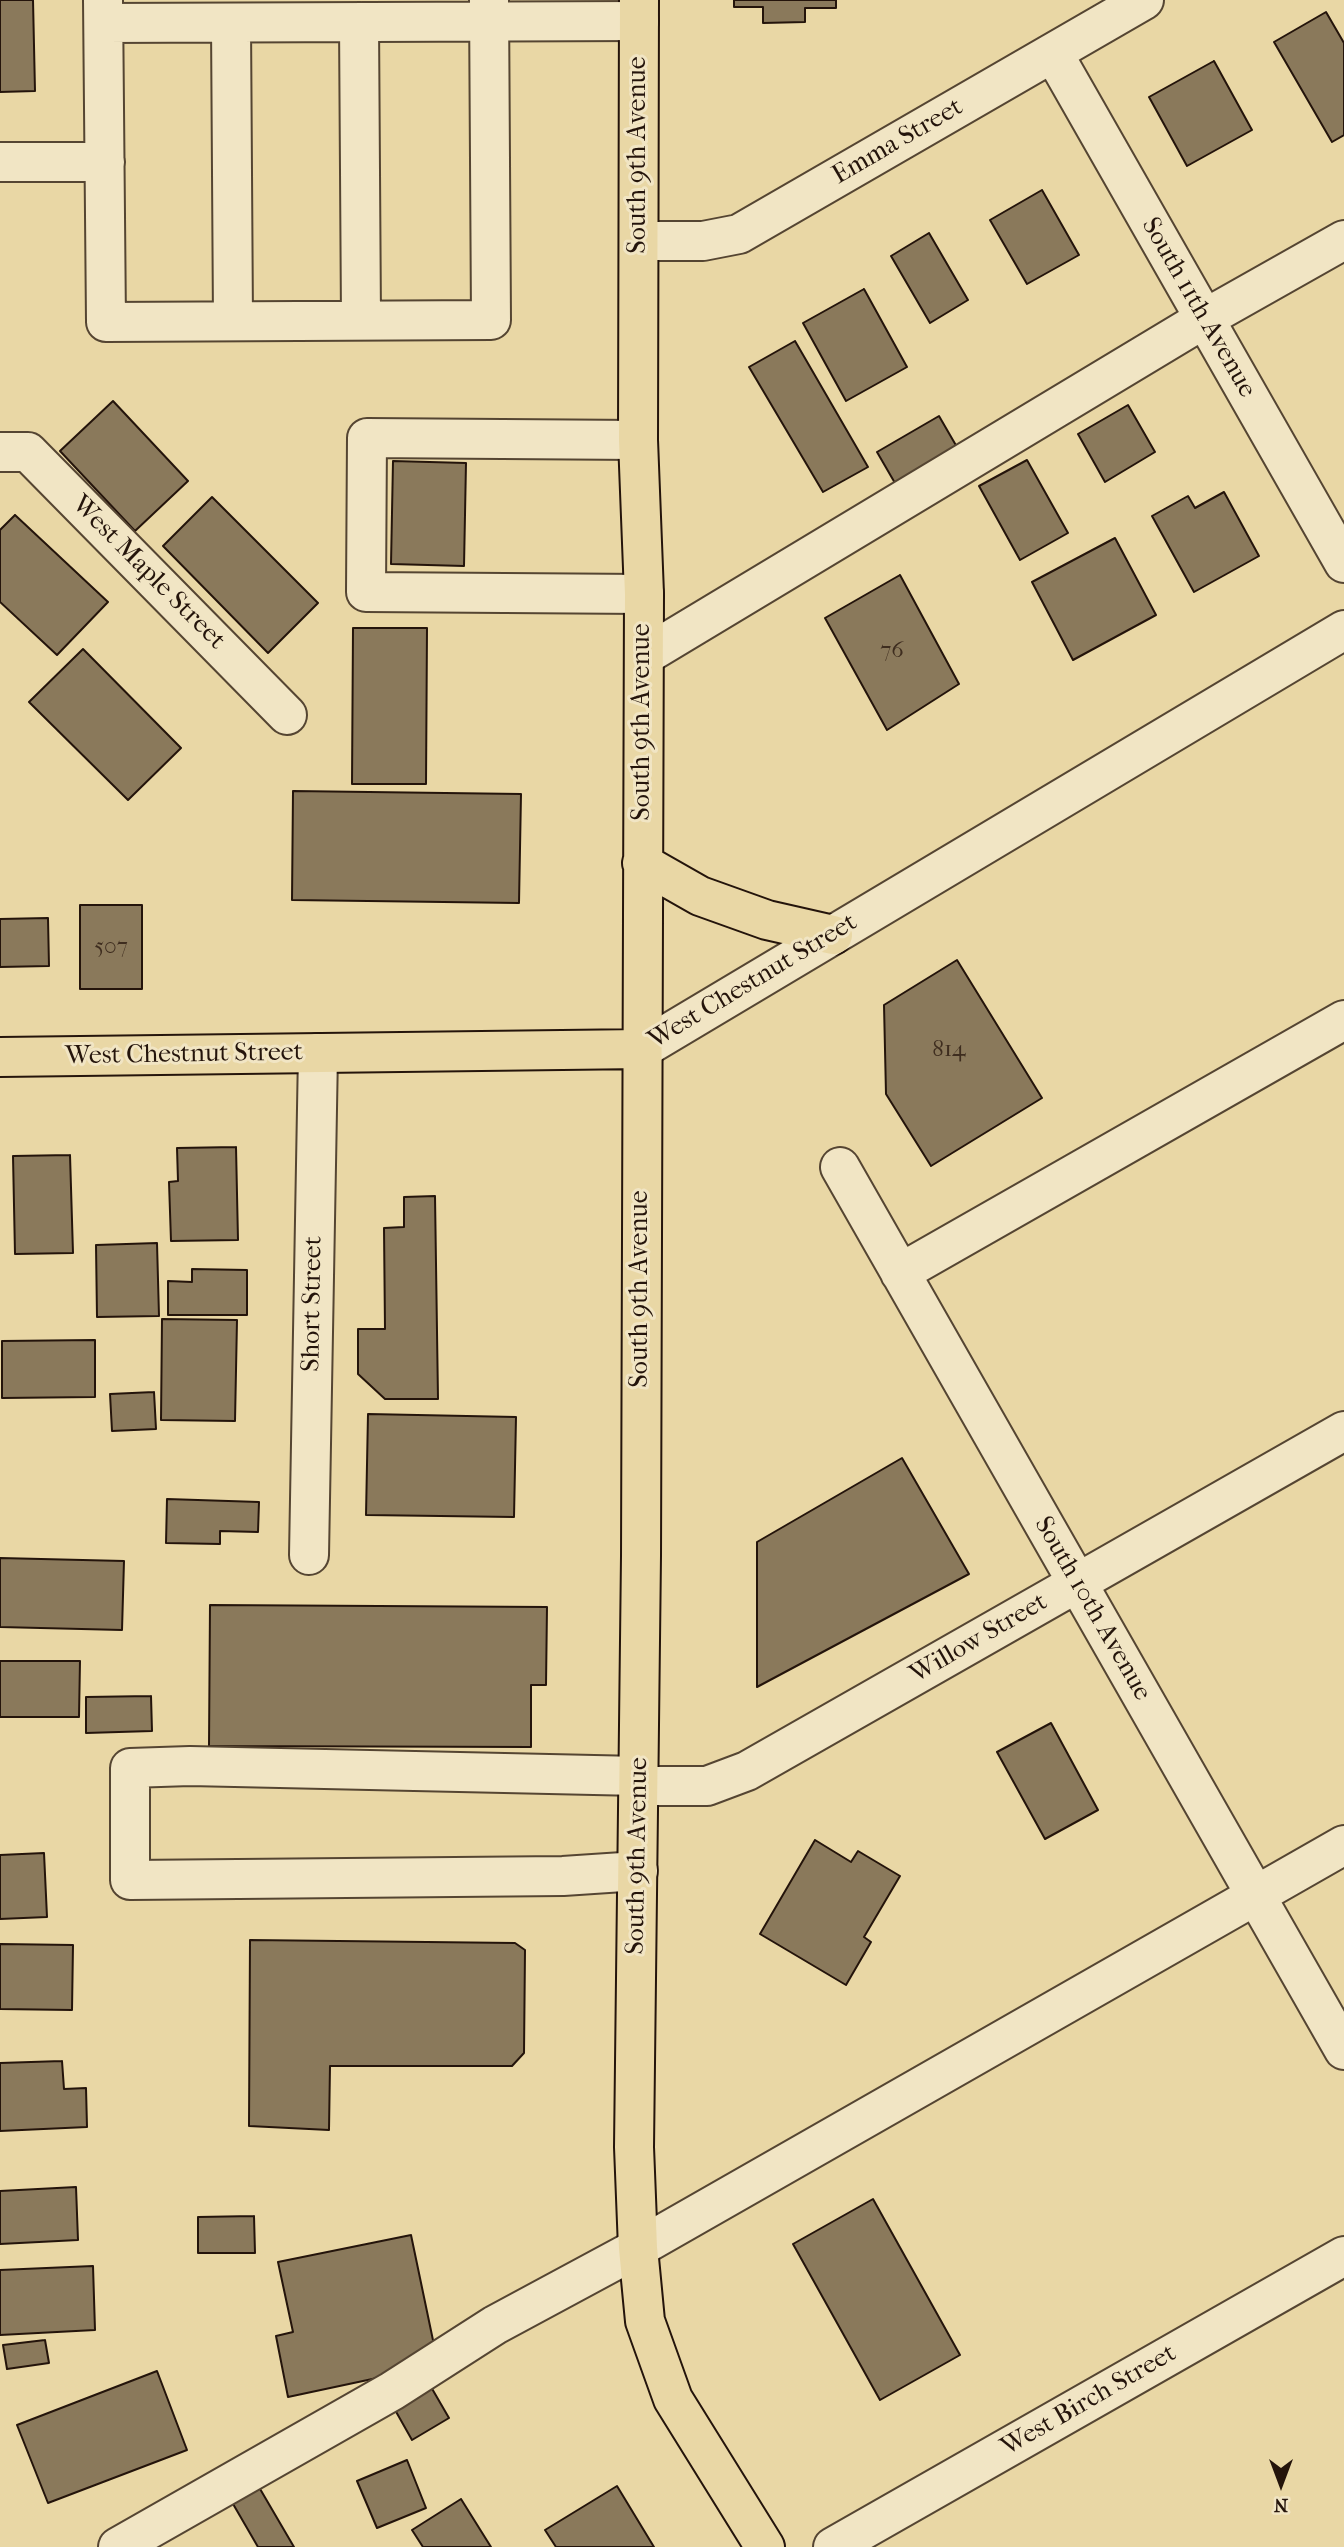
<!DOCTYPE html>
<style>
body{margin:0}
#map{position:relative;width:1344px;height:2547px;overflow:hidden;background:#e9d7a5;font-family:"IM FELL French Canon",serif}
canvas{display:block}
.north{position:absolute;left:1246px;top:2449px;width:70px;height:70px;-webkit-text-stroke:5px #f1e5c4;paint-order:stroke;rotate:180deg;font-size:19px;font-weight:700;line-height:28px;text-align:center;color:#24140b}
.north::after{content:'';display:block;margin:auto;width:24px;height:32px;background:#24140b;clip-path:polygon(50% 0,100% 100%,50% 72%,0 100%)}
</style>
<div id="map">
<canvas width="1344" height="2547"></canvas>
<div class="north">N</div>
</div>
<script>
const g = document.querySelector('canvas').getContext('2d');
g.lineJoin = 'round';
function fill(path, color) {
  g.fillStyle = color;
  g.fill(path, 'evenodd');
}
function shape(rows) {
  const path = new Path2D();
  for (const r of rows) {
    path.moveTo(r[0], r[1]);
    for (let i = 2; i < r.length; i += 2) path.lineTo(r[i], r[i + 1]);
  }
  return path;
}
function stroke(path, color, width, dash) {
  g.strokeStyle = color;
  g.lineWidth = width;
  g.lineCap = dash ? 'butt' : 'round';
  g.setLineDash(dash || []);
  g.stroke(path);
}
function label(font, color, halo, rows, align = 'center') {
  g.font = font + ' "IM FELL French Canon",serif';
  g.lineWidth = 6;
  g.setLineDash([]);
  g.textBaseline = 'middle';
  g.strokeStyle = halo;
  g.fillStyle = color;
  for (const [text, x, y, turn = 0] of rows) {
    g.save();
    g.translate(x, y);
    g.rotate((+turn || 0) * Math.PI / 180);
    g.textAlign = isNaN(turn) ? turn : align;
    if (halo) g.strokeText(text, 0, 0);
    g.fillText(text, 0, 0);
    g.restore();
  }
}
const building = shape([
 [0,0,33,0,35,91,0,92,0,0],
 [734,0,836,0,836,8,805,8,805,22,763,23,763,7,734,7,734,0],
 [1326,12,1344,43,1344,135,1332,142,1274,42,1326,12],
 [1214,61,1252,130,1187,166,1149,97,1214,61],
 [1042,190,1079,255,1027,284,990,220,1042,190],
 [929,233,968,300,930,323,891,256,929,233],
 [864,289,907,367,846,401,803,323,864,289],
 [795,341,868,467,823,492,749,367,795,341],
 [113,401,188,481,135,531,60,451,113,401],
 [1128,405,1155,452,1105,482,1078,434,1128,405],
 [939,416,961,454,899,490,877,452,939,416],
 [1027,460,1068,533,1020,560,979,486,1027,460],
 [393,461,466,463,464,566,391,564,393,461],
 [1224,492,1259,556,1194,592,1152,516,1188,496,1195,508,1224,492],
 [212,497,318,603,268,653,163,546,212,497],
 [15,515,108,602,57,655,0,602,0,530,15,515],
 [1115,538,1156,615,1073,660,1032,582,1115,538],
 [900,575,959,684,887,730,825,618,900,575],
 [353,628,427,628,426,784,352,784,353,628],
 [83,649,181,748,128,800,29,702,83,649],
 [293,791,521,794,519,903,292,900,293,791],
 [80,905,142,905,142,989,80,989,80,905],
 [48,918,49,966,0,967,0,919,48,918],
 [957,960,1042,1098,931,1166,886,1094,884,1005,957,960],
 [236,1147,238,1240,171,1241,169,1182,178,1181,177,1148,236,1147],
 [70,1155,73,1253,15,1254,13,1156,70,1155],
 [435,1196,438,1399,385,1399,358,1374,358,1329,385,1329,384,1228,404,1227,404,1197,435,1196],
 [157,1243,159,1316,97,1317,96,1245,157,1243],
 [192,1269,247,1270,247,1315,168,1315,168,1281,192,1282,192,1269],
 [162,1319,237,1320,235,1421,161,1420,162,1319],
 [95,1340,95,1397,2,1398,2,1341,95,1340],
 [154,1392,156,1429,112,1431,110,1394,154,1392],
 [368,1414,516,1417,514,1517,366,1515,368,1414],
 [902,1458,969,1574,757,1687,757,1542,902,1458],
 [167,1499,259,1502,258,1532,220,1531,220,1544,166,1543,167,1499],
 [0,1558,124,1561,122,1630,0,1627,0,1558],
 [210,1605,547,1607,546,1685,531,1685,531,1747,209,1746,210,1605],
 [0,1661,80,1661,79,1717,0,1717,0,1661],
 [151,1696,152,1731,86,1733,86,1697,151,1696],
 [1051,1723,1098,1810,1045,1839,997,1752,1051,1723],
 [815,1840,851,1862,858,1851,900,1876,864,1937,871,1942,846,1985,760,1934,815,1840],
 [44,1853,47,1917,0,1919,0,1855,44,1853],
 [250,1940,515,1943,525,1950,524,2053,512,2066,330,2066,329,2130,249,2126,250,1940],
 [0,1944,73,1945,72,2010,0,2009,0,1944],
 [62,2061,64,2089,86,2088,87,2127,0,2131,0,2063,62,2061],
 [76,2187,78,2240,0,2244,0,2191,76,2187],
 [873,2199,960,2355,880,2400,793,2244,873,2199],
 [254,2216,255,2253,198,2253,198,2217,254,2216],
 [411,2235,434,2345,377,2378,288,2397,276,2336,293,2332,278,2262,411,2235],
 [93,2266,95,2330,0,2335,0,2270,93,2266],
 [45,2340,49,2363,7,2369,3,2345,45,2340],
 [157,2371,187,2450,48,2503,17,2425,157,2371],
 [427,2380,449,2418,412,2440,390,2401,427,2380],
 [407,2460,426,2508,377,2528,357,2481,407,2460],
 [256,2482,294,2547,258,2547,229,2497,256,2482],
 [617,2486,654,2547,556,2547,545,2530,617,2486],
 [461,2499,491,2547,423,2547,412,2530,461,2499]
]);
const minor = shape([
 [103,0,106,322,491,320,489,0],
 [359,22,361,320],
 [104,23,639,21],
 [231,23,233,321],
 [1053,53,1344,563],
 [0,162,105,162],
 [639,241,703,241,739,234,1144,0],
 [638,440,367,438,366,592,644,594],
 [0,452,28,452,287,715],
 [644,656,1204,319,1344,240],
 [642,1049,1344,630],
 [840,1167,1344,2050],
 [900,1273,1344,1020],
 [309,1555,318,1053],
 [639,1786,707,1786,747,1771,1344,1431],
 [638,1871,563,1876,130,1880,130,1768,190,1766,639,1776],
 [118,2547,392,2391,495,2325,638,2248,1344,1845],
 [833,2547,1344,2256]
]);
const major = shape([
 [639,0,638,440,644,594,641,1556,634,2147,638,2248,645,2321,673,2399,765,2547],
 [642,863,700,896,767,920,833,935],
 [0,1057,642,1049]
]);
const numberNames = [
 ["76",892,651],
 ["507",111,947],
 ["814",949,1050]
];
const streetNames = [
 ["Emma Street",898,142,-30],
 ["South 9th Avenue",639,155,-90],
 ["South 11th Avenue",1198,308,60],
 ["West Maple Street",148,573,45],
 ["South 9th Avenue",643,722,-90],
 ["West Chestnut Street",753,982,-31],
 ["West Chestnut Street",184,1055,-1],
 ["South 9th Avenue",641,1289,-90],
 ["Short Street",313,1304,-89],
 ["South 10th Avenue",1092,1609,60],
 ["Willow Street",979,1639,-30],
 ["South 9th Avenue",638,1856,-89],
 ["West Birch Street",1089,2401,-30]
];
fill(building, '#8a795b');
stroke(building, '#24140b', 2);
stroke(minor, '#554532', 42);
stroke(major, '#24140b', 42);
stroke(minor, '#f1e5c4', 38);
stroke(major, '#e9d7a5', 38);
label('23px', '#3e2d1f', null, numberNames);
label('26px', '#24140b', '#f1e5c4', streetNames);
</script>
